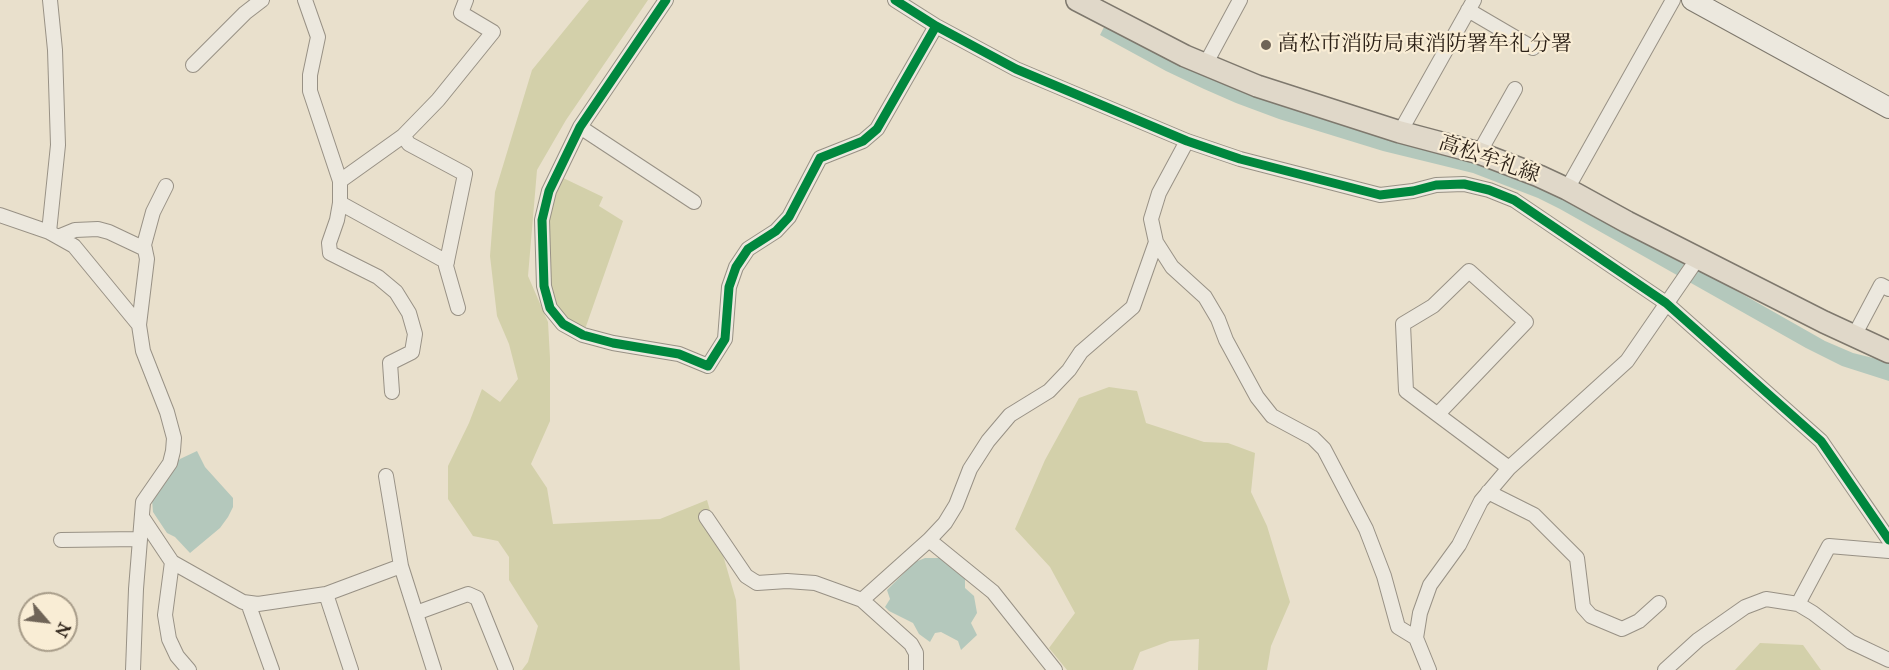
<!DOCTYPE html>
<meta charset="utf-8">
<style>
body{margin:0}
#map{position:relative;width:1889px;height:670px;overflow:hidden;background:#e9e0cc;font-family:"IM FELL Great Primer",serif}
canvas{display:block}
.north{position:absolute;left:18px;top:592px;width:60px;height:60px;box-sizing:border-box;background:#f9edd5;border:2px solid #a79c89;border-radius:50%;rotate:118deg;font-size:16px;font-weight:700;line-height:24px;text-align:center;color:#2d2218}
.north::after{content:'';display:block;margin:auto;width:21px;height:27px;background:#6f6457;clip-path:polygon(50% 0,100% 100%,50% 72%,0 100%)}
</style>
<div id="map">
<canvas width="1889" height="670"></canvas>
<div class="north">N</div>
</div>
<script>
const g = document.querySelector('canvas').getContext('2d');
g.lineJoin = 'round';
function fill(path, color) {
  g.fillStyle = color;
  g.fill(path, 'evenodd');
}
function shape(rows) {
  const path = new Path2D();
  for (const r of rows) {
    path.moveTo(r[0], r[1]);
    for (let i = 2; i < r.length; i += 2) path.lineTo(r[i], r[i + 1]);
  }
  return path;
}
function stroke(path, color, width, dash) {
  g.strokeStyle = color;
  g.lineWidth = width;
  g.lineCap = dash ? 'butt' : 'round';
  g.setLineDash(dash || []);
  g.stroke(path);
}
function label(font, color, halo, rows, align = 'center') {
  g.font = font + ' "IM FELL Great Primer","Noto Serif JP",serif';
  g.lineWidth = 4.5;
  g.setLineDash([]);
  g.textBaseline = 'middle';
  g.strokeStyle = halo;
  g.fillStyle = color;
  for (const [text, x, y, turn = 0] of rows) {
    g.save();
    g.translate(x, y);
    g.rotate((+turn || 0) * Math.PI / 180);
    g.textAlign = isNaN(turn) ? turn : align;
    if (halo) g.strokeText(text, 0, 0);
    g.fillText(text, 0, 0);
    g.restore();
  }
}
const green = shape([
 [589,0,648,0,566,120,537,170,528,276,548,322,550,358,550,421,531,464,547,488,553,524,660,519,707,500,736,600,740,670,522,670,528,662,538,626,509,580,509,557,498,541,473,536,448,499,448,466,469,423,482,389,500,402,518,379,509,344,497,316,490,256,495,192,532,70],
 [559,176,603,197,599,206,623,221,584,332,550,308,542,220],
 [1109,387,1137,391,1146,423,1204,442,1228,443,1255,453,1251,492,1267,526,1290,602,1271,646,1267,670,1198,670,1199,639,1170,641,1140,652,1133,670,1067,670,1049,648,1075,613,1050,567,1015,529,1045,460,1079,398],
 [1760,643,1803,645,1821,670,1735,670]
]);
const water = shape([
 [1105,25,1478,161,1545,187,1691,265,1825,341,1853,353,1889,362,1889,381,1842,366,1806,348,1560,209,1538,198,1473,173,1383,151,1279,119,1236,103,1204,89,1166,71,1100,35],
 [197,451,205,467,233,498,233,507,228,517,220,528,190,553,175,537,167,533,153,512,152,500,162,479,180,459],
 [925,558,940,558,965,579,965,588,974,596,977,613,971,623,977,635,961,650,958,641,941,632,935,633,930,642,919,634,913,623,889,611,885,607,890,599,887,590,915,562]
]);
const street = shape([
 [305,0,318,37,310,75,310,91,340,181,403,136,438,100,493,32,461,13,466,0],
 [666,0,580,127,549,191,542,220,544,286,550,308,563,324,583,335,613,343,679,354,708,366,725,339,729,287,736,267,748,249,776,231,789,217,820,158,863,141,877,129,936,26],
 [895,0,936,26,1016,69,1187,141,1240,159,1380,195,1413,191,1436,185,1464,184,1489,190,1514,200,1666,303,1821,441,1889,540],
 [1468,10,1533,48],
 [193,65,245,13,262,0],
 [1205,65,1240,0],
 [580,127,694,202],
 [1400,132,1474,0],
 [403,136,409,144,465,174,446,266,458,308],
 [1187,141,1159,193,1151,219,1156,242,1172,267,1205,297,1218,319,1226,340,1257,397,1272,416,1313,438,1324,449,1366,529,1384,576,1398,627,1416,638],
 [1479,153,1515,89],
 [340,181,340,203,337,220,329,243,330,253,378,277,396,292,409,313,415,334,412,352,390,363,392,392],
 [1567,189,1673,0],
 [340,203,447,262],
 [0,215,49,232,74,246,139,325,143,351,167,412,174,438,173,451,170,463,143,502,136,589,133,670],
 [49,232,58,145,55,50,50,0],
 [58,237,75,230,98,229,109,232,145,249],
 [139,325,147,259,144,245,153,212,166,186],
 [1854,336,1881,285,1889,289],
 [1438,414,1526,322,1469,271,1433,306,1403,324,1406,391,1509,468],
 [386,476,401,566],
 [1488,492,1534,515,1577,558,1583,607,1591,616,1622,629,1639,621,1659,603],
 [142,517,172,562,243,602,258,604,326,594,401,566,434,670],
 [706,517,746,576,757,583,787,581,815,583,862,600,911,644,916,653,916,670],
 [61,540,140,539],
 [929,540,993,592,1055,670],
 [172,562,165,615,169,639,177,656,189,670],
 [326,594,351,670],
 [862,600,929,540,945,523,956,505,970,469,988,441,1010,415,1049,391,1069,370,1081,352,1133,307,1156,242],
 [248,603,272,670],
 [1798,604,1829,546,1889,551],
 [416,613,468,594,477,598,506,670],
 [1429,670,1416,638,1420,613,1430,585,1459,545,1481,501,1509,468,1627,361,1698,258],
 [1665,670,1698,640,1745,607,1766,599,1798,604,1813,613,1851,642,1889,660]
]);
const secondary = shape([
 [1692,0,1889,108]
]);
const primary = shape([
 [1077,0,1185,56,1257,86,1400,132,1479,153,1539,176,1567,189,1627,222,1824,322,1889,352]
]);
const cycleway = shape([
 [666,0,580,127,549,191,542,220,544,286,550,308,563,324,583,335,613,343,679,354,708,366,725,339,729,287,736,267,748,249,776,231,789,217,820,158,863,141,877,129,936,26],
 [895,0,936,26,1016,69,1187,141,1240,159,1380,195,1413,191,1436,185,1464,184,1489,190,1514,200,1666,303,1821,441,1889,540]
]);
const markers = [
 [1266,45,6,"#6f6457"]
];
const poiNames = [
 ["高松市消防局東消防署牟礼分署",1278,45]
];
const streetNames = [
 ["高松牟礼線",1489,160,19]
];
fill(green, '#d3d0aa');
fill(water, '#b4c8bc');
stroke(street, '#989185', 16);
stroke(secondary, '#7e786d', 22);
stroke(primary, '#7e786d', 24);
stroke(street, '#ece8de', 14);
stroke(secondary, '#ece8de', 20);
stroke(primary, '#e0d8c9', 21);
stroke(cycleway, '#00873e', 9);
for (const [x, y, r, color] of markers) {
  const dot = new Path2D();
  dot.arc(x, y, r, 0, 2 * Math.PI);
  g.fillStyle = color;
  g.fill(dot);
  stroke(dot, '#f9edd5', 2);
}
label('21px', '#2d2218', '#f9edd5', poiNames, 'left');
label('21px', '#2d2218', '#f9edd5', streetNames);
</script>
